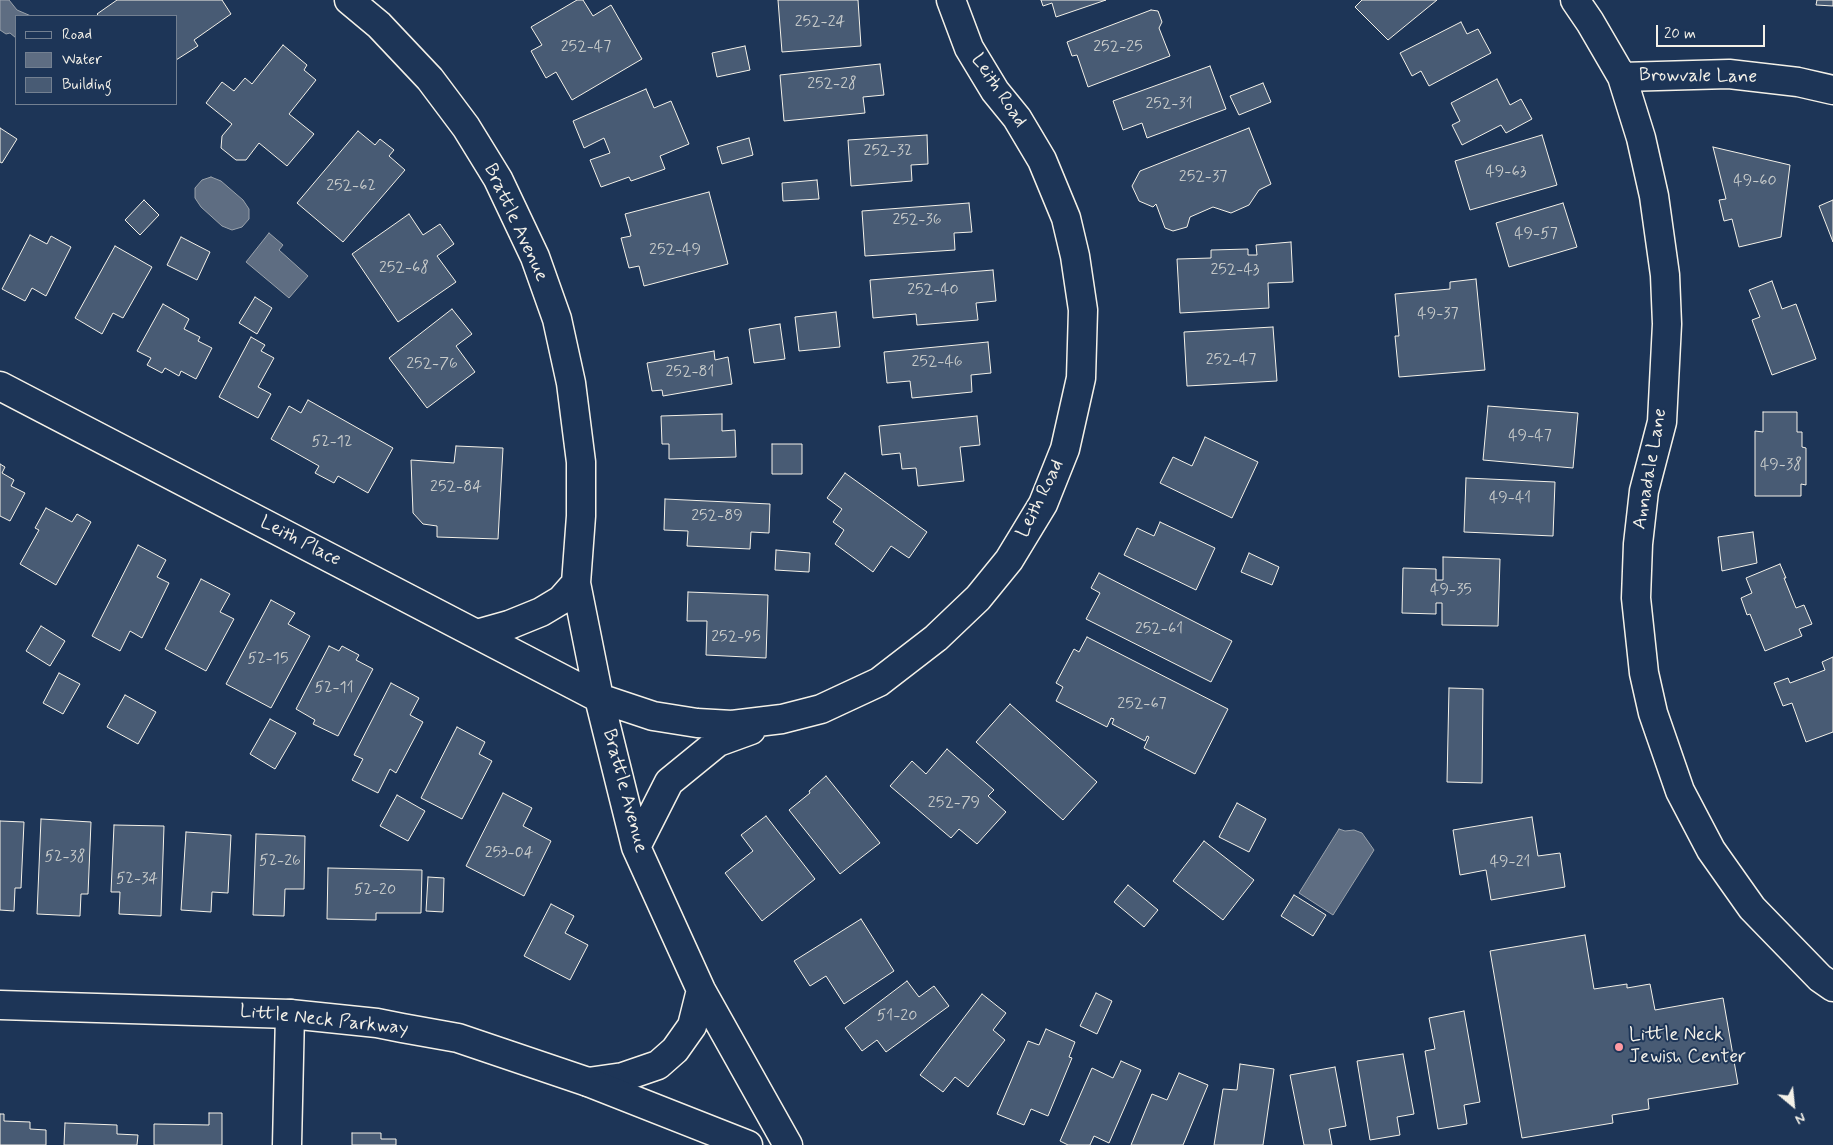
<!DOCTYPE html>
<style>
body{margin:0}
#map{position:relative;width:1833px;height:1145px;overflow:hidden;background:#1d3557;font-family:Mynerve,sans-serif}
canvas{display:block}
.legend{position:absolute;left:15px;top:15px;width:162px;height:90px;box-sizing:border-box;background:#1d3557;border:1px solid #738091;margin:0;padding:6px 9px;list-style:none;font-size:15px;color:#f4f1e8}
.legend li{display:flex;align-items:center;gap:10px;height:25px}
.legend b{width:25px;border:1px solid #738091}
.north{position:absolute;left:1768px;top:1080px;width:50px;height:50px;-webkit-text-stroke:4px #1d3557;paint-order:stroke;rotate:152deg;font-size:14px;font-weight:700;line-height:20px;text-align:center;color:#f4f1e8}
.north::after{content:'';display:block;margin:auto;width:18px;height:22px;background:#f4f1e8;clip-path:polygon(50% 0,100% 100%,50% 72%,0 100%)}
.scale{position:absolute;left:1656px;top:25px;width:109px;height:22px;box-sizing:border-box;border:2px solid #f4f1e8;border-top:0;padding-left:6px;font-size:15px;line-height:18px;white-space:nowrap;color:#f4f1e8;-webkit-text-stroke:4px #1d3557;paint-order:stroke}
</style>
<div id="map">
<canvas width="1833" height="1145"></canvas>
<ul class="legend">
<li><b style="height:6px;background:#1d3557"></b>Road</li>
<li><b style="height:14px;background:#5e6d82"></b>Water</li>
<li><b style="height:14px;background:#485b74"></b>Building</li>
</ul>
<div class="north">N</div>
<div class="scale">20 m</div>
</div>
<script>
const g = document.querySelector('canvas').getContext('2d');
g.lineJoin = 'round';
function fill(path, color) {
  g.fillStyle = color;
  g.fill(path, 'evenodd');
}
function shape(rows) {
  const path = new Path2D();
  for (const r of rows) {
    path.moveTo(r[0], r[1]);
    for (let i = 2; i < r.length; i += 2) path.lineTo(r[i], r[i + 1]);
  }
  return path;
}
function stroke(path, color, width, dash) {
  g.strokeStyle = color;
  g.lineWidth = width;
  g.lineCap = dash ? 'butt' : 'round';
  g.setLineDash(dash || []);
  g.stroke(path);
}
function label(font, color, halo, rows, align = 'center') {
  g.font = font + ' Mynerve,sans-serif';
  g.lineWidth = 4;
  g.setLineDash([]);
  g.textBaseline = 'middle';
  g.strokeStyle = halo;
  g.fillStyle = color;
  for (const [text, x, y, turn = 0] of rows) {
    g.save();
    g.translate(x, y);
    g.rotate((+turn || 0) * Math.PI / 180);
    g.textAlign = isNaN(turn) ? turn : align;
    if (halo) g.strokeText(text, 0, 0);
    g.fillText(text, 0, 0);
    g.restore();
  }
}
const water = shape([
 [0,0,9,0,17,10,31,16,16,16,16,38,10,33,6,34,0,30,0,0],
 [211,177,221,181,243,200,249,209,249,219,242,227,232,230,222,226,201,207,195,198,195,188,202,180,211,177],
 [269,233,283,245,279,250,308,276,289,298,246,262,269,233],
 [1339,829,1345,831,1354,830,1362,833,1374,850,1333,915,1299,893,1339,829]
]);
const building = shape([
 [117,0,222,0,231,14,194,40,198,46,176,60,176,16,99,16,97,14,117,0],
 [577,0,583,0,593,16,611,5,642,59,572,100,556,72,546,78,531,51,542,45,531,27,577,0],
 [778,0,858,0,861,46,782,52,778,0],
 [1041,0,1106,0,1056,17,1052,3,1043,6,1041,0],
 [1362,0,1437,0,1388,40,1355,7,1362,0],
 [1817,0,1833,0,1833,6,1816,5,1817,0],
 [1151,10,1158,11,1162,22,1159,28,1170,56,1088,87,1077,55,1072,56,1067,42,1151,10],
 [1461,22,1467,34,1478,29,1491,53,1429,86,1421,71,1412,76,1400,53,1461,22],
 [283,45,307,65,304,70,316,80,289,114,314,134,287,166,259,143,246,160,236,160,221,148,222,136,232,124,206,103,222,82,234,91,245,78,252,84,283,45],
 [745,46,750,70,717,77,712,53,745,46],
 [880,64,884,95,863,97,865,113,784,121,780,75,880,64],
 [1210,66,1226,109,1147,138,1142,123,1123,130,1113,101,1210,66],
 [1497,79,1510,105,1521,99,1532,119,1506,133,1501,125,1462,145,1452,125,1460,121,1451,103,1497,79],
 [1263,83,1271,102,1239,115,1230,96,1263,83],
 [646,89,654,108,671,101,689,144,660,156,665,169,631,181,629,177,601,187,590,160,610,153,604,138,584,148,573,121,646,89],
 [0,128,17,139,2,163,0,162,0,128],
 [1249,128,1271,184,1259,190,1249,205,1231,213,1213,207,1190,217,1187,227,1173,231,1165,228,1156,204,1153,207,1139,201,1132,186,1140,171,1249,128],
 [358,131,375,145,380,139,394,150,389,156,405,170,343,242,297,203,358,131],
 [927,135,928,164,911,165,912,181,851,186,848,140,927,135],
 [1542,135,1557,185,1470,210,1455,161,1542,135],
 [749,138,753,155,722,164,717,147,749,138],
 [1713,147,1790,165,1781,237,1739,247,1732,219,1724,221,1719,200,1726,199,1713,147],
 [817,180,819,199,783,201,782,183,817,180],
 [709,192,728,264,644,286,639,266,629,268,621,238,631,236,625,214,709,192],
 [144,200,159,215,140,235,125,220,144,200],
 [1833,200,1833,242,1819,206,1833,200],
 [969,203,972,232,954,233,955,250,865,256,862,211,969,203],
 [1563,203,1577,247,1509,267,1496,223,1563,203],
 [409,214,423,235,440,224,454,244,437,256,456,282,398,322,352,254,409,214],
 [30,235,47,244,51,236,71,247,46,296,32,288,25,301,2,289,30,235],
 [181,237,210,252,197,280,167,265,181,237],
 [1291,242,1293,282,1268,283,1269,308,1180,313,1177,259,1211,258,1211,250,1248,249,1248,255,1257,255,1256,245,1291,242],
 [115,246,152,267,123,318,113,313,102,334,75,318,115,246],
 [993,270,996,301,976,303,978,320,917,325,916,314,873,318,870,280,993,270],
 [1476,279,1485,370,1399,377,1395,336,1399,336,1395,294,1450,289,1450,282,1476,279],
 [1772,281,1782,309,1796,304,1816,359,1772,375,1752,320,1760,317,1749,290,1772,281],
 [255,297,272,308,257,334,239,323,255,297],
 [163,304,189,319,184,329,200,337,198,341,212,348,196,379,181,371,179,376,165,368,162,373,147,365,151,358,137,351,163,304],
 [452,309,472,334,456,346,475,372,427,408,389,358,452,309],
 [836,312,840,347,799,351,795,317,836,312],
 [780,324,785,359,754,363,749,329,780,324],
 [1273,327,1277,381,1187,386,1184,332,1273,327],
 [251,337,265,345,261,351,274,358,258,387,271,394,258,418,219,397,251,337],
 [988,342,991,373,971,375,972,392,912,398,910,381,887,383,884,352,988,342],
 [714,351,715,360,728,357,732,384,663,396,662,390,652,391,647,363,714,351],
 [308,400,393,448,368,493,338,476,334,483,315,473,319,466,271,439,289,406,301,413,308,400],
 [1488,406,1578,413,1573,468,1483,460,1488,406],
 [1763,412,1797,412,1797,432,1802,432,1802,447,1806,448,1806,485,1801,484,1801,496,1755,496,1755,431,1763,432,1763,412],
 [722,414,722,431,735,430,736,457,669,459,669,444,662,444,661,416,722,414],
 [977,416,980,445,960,447,964,481,918,486,916,468,902,469,900,453,882,455,879,426,977,416],
 [1205,437,1258,462,1232,518,1160,483,1173,457,1192,466,1205,437],
 [772,444,802,444,802,474,772,474,772,444],
 [456,446,503,448,498,539,437,537,437,526,423,524,413,513,411,460,454,463,456,446],
 [0,464,5,467,2,473,14,480,11,486,25,493,10,521,0,516,0,464],
 [845,473,927,532,909,558,891,546,873,572,835,544,844,530,833,522,842,509,827,498,845,473],
 [1466,478,1555,482,1553,536,1464,532,1466,478],
 [665,499,770,504,769,533,751,532,750,549,687,546,688,531,664,530,665,499],
 [46,508,72,522,77,514,91,522,56,585,20,564,39,530,35,528,46,508],
 [1160,522,1215,548,1196,590,1124,555,1137,528,1154,536,1160,522],
 [1753,532,1757,563,1722,571,1718,537,1753,532],
 [138,545,166,560,157,577,169,583,142,638,130,631,120,651,92,636,138,545],
 [776,550,810,553,809,572,775,570,776,550],
 [1249,553,1279,567,1272,585,1241,572,1249,553],
 [1443,557,1500,559,1498,626,1442,625,1442,603,1436,603,1436,614,1402,613,1403,568,1436,569,1436,580,1443,580,1443,557],
 [1780,564,1786,578,1784,578,1796,608,1804,605,1812,624,1799,629,1802,636,1765,651,1750,614,1747,615,1741,598,1752,593,1746,578,1780,564],
 [1099,573,1232,641,1211,682,1086,619,1100,593,1091,588,1099,573],
 [201,579,230,594,220,612,234,619,206,671,165,649,201,579],
 [688,592,768,595,766,658,706,655,707,621,687,621,688,592],
 [271,600,295,613,288,624,310,636,271,708,226,684,271,600],
 [41,626,65,641,50,666,26,651,41,626],
 [1087,637,1228,709,1195,774,1144,748,1149,737,1147,736,1145,741,1112,724,1114,719,1111,718,1107,727,1056,701,1063,687,1056,683,1074,649,1079,652,1087,637],
 [329,646,339,651,342,646,359,655,356,660,373,669,338,736,313,724,315,720,296,709,329,646],
 [1833,657,1833,732,1806,742,1792,703,1783,706,1774,683,1788,678,1790,683,1825,670,1822,662,1833,657],
 [59,673,80,684,63,714,43,703,59,673],
 [391,683,419,698,410,715,423,722,396,773,390,769,378,793,352,780,363,759,354,755,391,683],
 [1449,688,1483,689,1482,783,1447,782,1449,688],
 [125,695,156,712,138,744,107,727,125,695],
 [1010,704,1097,782,1063,820,976,742,1010,704],
 [270,719,296,733,275,769,250,754,270,719],
 [457,727,485,742,479,754,492,761,462,819,421,798,457,727],
 [947,749,994,790,988,796,1006,812,977,844,959,829,951,838,890,786,912,761,926,774,947,749],
 [826,776,880,843,840,874,789,810,810,793,809,791,826,776],
 [503,793,532,808,523,826,551,841,524,896,466,866,503,793],
 [397,795,425,811,408,841,380,826,397,795],
 [1237,803,1266,819,1249,852,1219,837,1237,803],
 [766,816,815,879,762,921,725,873,753,851,741,835,766,816],
 [1532,817,1538,856,1560,853,1565,887,1491,900,1486,870,1460,875,1453,830,1532,817],
 [41,819,91,822,88,894,81,894,80,916,37,914,41,819],
 [0,821,24,822,21,888,15,888,14,911,0,910,0,821],
 [114,825,164,826,161,916,119,914,120,892,111,892,114,825],
 [186,832,231,835,228,893,212,892,211,912,181,910,186,832],
 [256,834,305,836,304,889,285,889,284,916,253,915,256,834],
 [1204,841,1254,880,1223,920,1173,881,1204,841],
 [328,868,422,870,421,913,376,913,376,920,327,919,328,868],
 [428,877,444,878,443,912,426,911,428,877],
 [1128,885,1158,910,1144,927,1114,902,1128,885],
 [1294,895,1326,915,1313,936,1281,916,1294,895],
 [551,904,574,916,565,933,588,945,570,980,524,956,551,904],
 [861,919,894,971,844,1004,826,976,810,986,794,961,861,919],
 [1585,935,1594,989,1627,984,1627,988,1650,984,1655,1010,1723,998,1738,1084,1648,1099,1649,1109,1612,1115,1613,1123,1522,1138,1490,951,1585,935],
 [907,981,919,997,934,986,949,1006,886,1052,877,1040,862,1051,845,1028,907,981],
 [1096,993,1112,1001,1097,1034,1080,1026,1096,993],
 [982,994,1006,1013,993,1030,1005,1040,968,1087,955,1077,943,1092,920,1075,982,994],
 [1464,1011,1480,1102,1464,1105,1467,1124,1438,1129,1425,1051,1435,1049,1429,1018,1464,1011],
 [1046,1029,1075,1042,1069,1057,1072,1058,1048,1116,1031,1109,1024,1125,997,1114,1028,1041,1039,1045,1046,1029],
 [1403,1054,1414,1114,1397,1117,1400,1135,1370,1140,1357,1061,1403,1054],
 [1121,1061,1141,1070,1109,1143,1094,1136,1090,1145,1068,1145,1060,1141,1092,1068,1113,1078,1121,1061],
 [1240,1064,1274,1069,1263,1145,1214,1145,1223,1089,1237,1090,1240,1064],
 [1335,1067,1346,1126,1329,1129,1332,1145,1304,1145,1290,1075,1335,1067],
 [1179,1073,1208,1085,1183,1145,1131,1145,1152,1094,1167,1100,1179,1073],
 [209,1113,222,1113,222,1145,154,1145,154,1124,209,1125,209,1113],
 [0,1114,4,1114,4,1121,30,1122,30,1129,46,1130,46,1145,0,1145,0,1114],
 [65,1123,117,1125,117,1134,138,1135,137,1145,64,1145,65,1123],
 [352,1133,381,1133,381,1139,396,1139,396,1145,352,1145,352,1133]
]);
const minor = shape([
 [349,0,379,25,430,79,466,127,498,179,535,257,557,319,571,383,581,462,581,516,576,583,599,698,636,847,701,990,788,1145],
 [1575,0,1590,22,1622,77,1641,138,1654,196,1665,275,1667,324,1662,422,1644,491,1638,544,1636,598,1644,673,1653,713,1680,791,1711,850,1752,908,1820,978,1833,987],
 [1622,77,1729,74,1798,82,1833,90],
 [0,386,599,698,653,716,697,723,732,725,782,719,821,709,879,682,936,638,978,598,1009,560,1043,504,1065,449,1081,378,1083,310,1075,256,1066,218,1042,160,1017,118,995,91,969,48,951,0],
 [477,634,509,625,541,612,561,600,576,583],
 [636,847,669,782,718,742,751,730],
 [588,1082,623,1077,658,1065,675,1050,692,1026,701,990],
 [287,1145,290,1014]
]);
const secondary = shape([
 [0,1005,290,1014,377,1023,402,1028,458,1038,588,1082,748,1145]
]);
const markers = [
 [1619,1047,5,"#ff9aa2"]
];
const numberNames = [
 ["252-24",820,23],
 ["252-47",586,48],
 ["252-25",1118,48],
 ["252-28",832,85],
 ["252-31",1169,105],
 ["252-32",888,152],
 ["49-63",1506,173],
 ["252-37",1203,178],
 ["49-60",1755,182],
 ["252-62",351,187],
 ["252-36",917,221],
 ["49-57",1536,235],
 ["252-49",675,251],
 ["252-68",404,269],
 ["252-43",1235,271],
 ["252-40",933,291],
 ["49-37",1438,315],
 ["252-47",1231,361],
 ["252-46",937,363],
 ["252-76",432,365],
 ["252-81",690,373],
 ["49-47",1530,437],
 ["52-12",332,443],
 ["49-38",1781,466],
 ["252-84",456,488],
 ["49-41",1510,499],
 ["252-89",717,517],
 ["49-35",1451,591],
 ["252-61",1159,630],
 ["252-95",736,638],
 ["52-15",268,660],
 ["52-11",334,689],
 ["252-67",1142,705],
 ["252-79",954,804],
 ["253-04",509,854],
 ["52-38",65,858],
 ["52-26",280,862],
 ["49-21",1510,863],
 ["52-34",137,880],
 ["52-20",375,891],
 ["51-20",897,1017]
];
const streetNames = [
 ["Browvale Lane",1698,77,1],
 ["Leith Road",998,91,56],
 ["Brattle Avenue",515,223,65],
 ["Annadale Lane",1651,469,-80],
 ["Leith Road",1041,499,-64],
 ["Leith Place",300,542,27],
 ["Brattle Avenue",624,791,75],
 ["Little Neck Parkway",324,1021,6]
];
const poiNames = [
 ["Little Neck",1629,1036],
 ["Jewish Center",1629,1058]
];
fill(water, '#5e6d82');
stroke(water, '#9aa2ab', 1);
fill(building, '#485b74');
stroke(building, '#f4f1e8', 1);
stroke(minor, '#f4f1e8', 31);
stroke(secondary, '#f4f1e8', 31);
stroke(minor, '#1d3557', 28);
stroke(secondary, '#1d3557', 28);
for (const [x, y, r, color] of markers) {
  const dot = new Path2D();
  dot.arc(x, y, r, 0, 2 * Math.PI);
  g.fillStyle = color;
  g.fill(dot);
  stroke(dot, '#1d3557', 2);
}
label('16px', '#c9cccb', null, numberNames);
label('19px', '#f4f1e8', '#1d3557', streetNames);
label('19px', '#f4f1e8', '#1d3557', poiNames, 'left');
</script>
